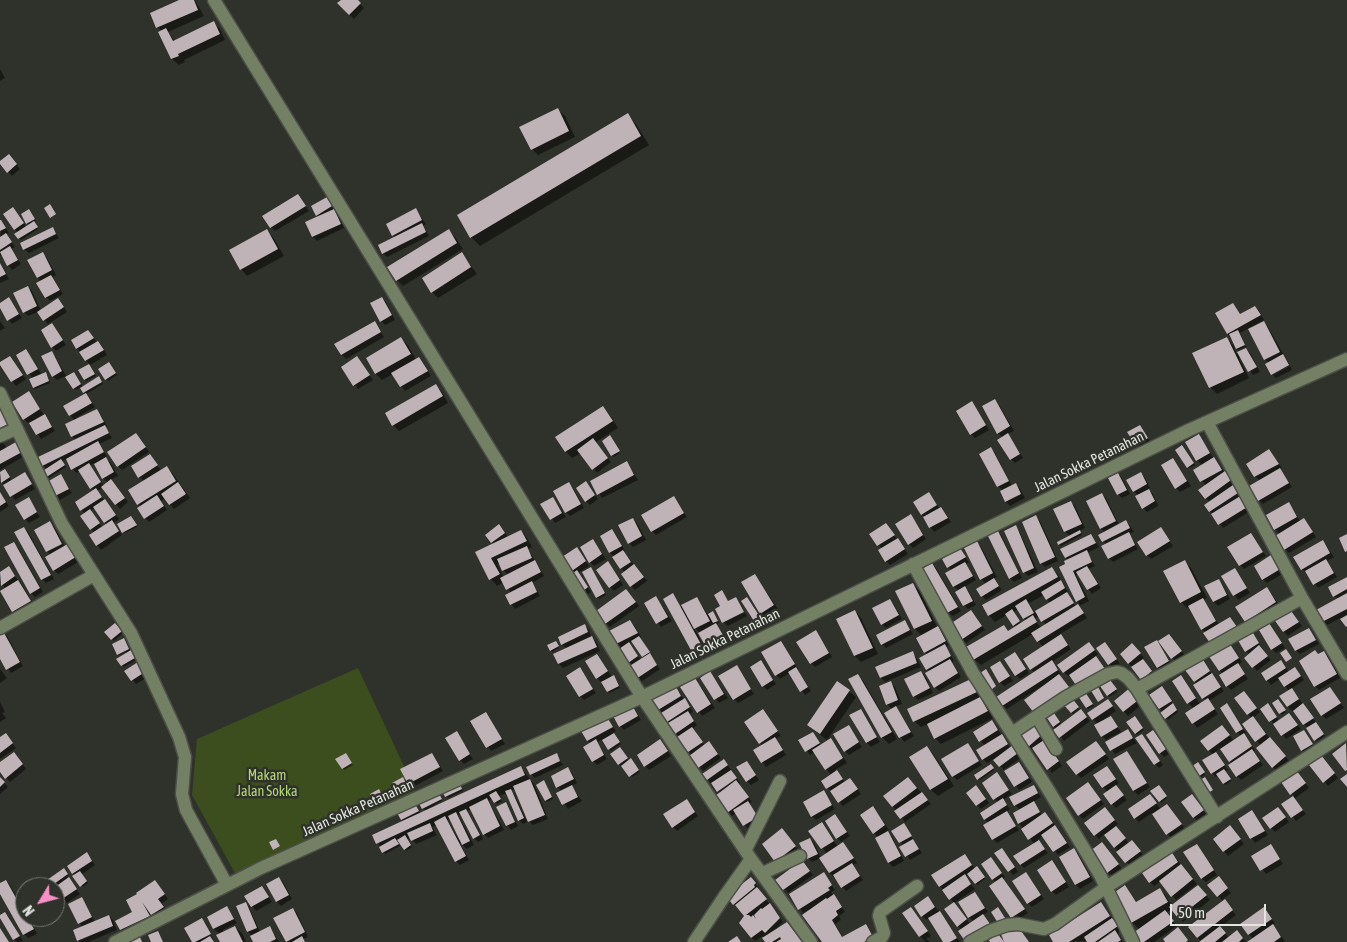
<!DOCTYPE html>
<style>
body{margin:0}
#map{position:relative;width:1347px;height:942px;overflow:hidden;background:#2f322a;font-family:"Asap Condensed",sans-serif}
canvas{display:block}
.north{position:absolute;left:15px;top:877px;width:50px;height:50px;box-sizing:border-box;background:#2f322a;border:1px solid #777a73;border-radius:50%;rotate:233deg;font-size:14px;font-weight:700;line-height:20px;text-align:center;color:#e3e6e0}
.north::after{content:'';display:block;margin:auto;width:18px;height:22px;background:#fa8fc8;clip-path:polygon(50% 0,100% 100%,50% 72%,0 100%)}
.scale{position:absolute;left:1170px;top:904px;width:96px;height:22px;box-sizing:border-box;border:2px solid #e3e6e0;border-top:0;padding-left:6px;font-size:15px;line-height:18px;white-space:nowrap;color:#e3e6e0;-webkit-text-stroke:4px #2f322a;paint-order:stroke}
</style>
<div id="map">
<canvas width="1347" height="942"></canvas>
<div class="north">N</div>
<div class="scale">50 m</div>
</div>
<script>
const g = document.querySelector('canvas').getContext('2d');
g.lineJoin = 'round';
function fill(path, color) {
  g.fillStyle = color;
  g.fill(path, 'evenodd');
}
function shape(rows) {
  const path = new Path2D();
  for (const r of rows) {
    path.moveTo(r[0], r[1]);
    for (let i = 2; i < r.length; i += 2) path.lineTo(r[i], r[i + 1]);
  }
  return path;
}
function stroke(path, color, width, dash) {
  g.strokeStyle = color;
  g.lineWidth = width;
  g.lineCap = dash ? 'butt' : 'round';
  g.setLineDash(dash || []);
  g.stroke(path);
}
function label(font, color, halo, rows, align = 'center') {
  g.font = font + ' "Asap Condensed",sans-serif';
  g.lineWidth = 5;
  g.setLineDash([]);
  g.textBaseline = 'middle';
  g.strokeStyle = halo;
  g.fillStyle = color;
  for (const [text, x, y, turn = 0] of rows) {
    g.save();
    g.translate(x, y);
    g.rotate((+turn || 0) * Math.PI / 180);
    g.textAlign = isNaN(turn) ? turn : align;
    if (halo) g.strokeText(text, 0, 0);
    g.fillText(text, 0, 0);
    g.restore();
  }
}
const green = shape([
 [358,668,416,792,235,873,192,795,197,739]
]);
const shadow = shape([
 [182,0,195,0,204,16,168,32,175,41,213,23,220,29,225,40,184,60,185,62,179,65,172,59,159,32,162,31,157,27],
 [343,0,356,0,364,8,354,19,339,4],
 [0,69,5,78,0,81],
 [558,110,565,116,575,137,538,155,532,149],
 [627,115,636,124,649,145,480,246,471,237],
 [13,159,20,169,12,176,0,162],
 [298,195,309,211,275,231,271,227],
 [326,198,338,214,344,228,317,241,313,237,306,222,319,217,317,215],
 [13,209,28,229,30,226,27,223,31,212,36,221,33,222,38,229,21,240,16,234,18,233,15,229],
 [416,210,426,224,423,226,429,236,387,257,383,253,395,238,393,235],
 [1,221,9,233,6,234,15,247,11,249,21,264,12,270,2,255,0,256],
 [52,228,59,238,29,253,24,249],
 [448,230,455,237,463,249,403,286,397,280],
 [267,231,273,237,284,256,247,276,241,269],
 [43,254,47,258,56,275,52,277,63,294,50,301,46,297,41,281,38,278,29,261],
 [462,254,477,274,438,298,432,292],
 [0,263,9,279,0,283],
 [28,287,32,291,41,311,62,304,67,312,48,324,38,312,28,316,24,312],
 [382,298,386,302,395,320,385,325,381,321],
 [9,299,22,318,12,324,0,306,0,304],
 [1233,304,1241,315,1255,307,1259,311,1264,320,1249,328,1250,330,1264,323,1268,327,1289,364,1271,373,1269,363,1265,359,1249,328,1240,333,1246,347,1238,350,1233,346,1237,354,1246,349,1250,353,1260,372,1253,375,1241,357,1239,358,1249,378,1217,394,1210,387,1194,354,1226,338,1236,348,1216,314],
 [0,321,5,328,0,331],
 [375,323,384,337,346,359,342,355],
 [52,325,66,345,56,351,52,347],
 [92,335,97,343,98,342,102,346,107,355,90,365,77,348],
 [401,339,408,345,416,360,419,359,423,363,431,376,405,391,393,374,382,380,376,374,367,358],
 [26,350,42,375,47,375,50,383,35,389,34,387,33,379,17,356],
 [51,352,55,356,66,376,57,380,53,376],
 [10,357,26,379,16,386,0,364],
 [357,358,373,380,358,389,343,367],
 [110,365,117,375,108,381,100,369],
 [1290,366,1292,370,1276,378,1273,375],
 [91,367,96,376,86,381,85,380],
 [75,375,83,387,100,379,103,384,86,394,95,407,76,418,77,420,97,411,101,415,107,426,105,427,112,438,99,444,107,456,105,457,110,462,118,476,110,480,128,502,120,509,103,487,97,491,119,519,114,523,122,535,101,550,90,536,95,533,91,529,85,514,76,503,94,491,80,471,76,473,67,459,62,461,66,467,47,479,46,477,48,470,43,465,75,440,66,425,75,421,70,415,86,394,81,387,76,390,74,388],
 [95,463,103,478,108,483,104,486,89,466],
 [95,508,107,525,103,528,90,511],
 [435,385,442,392,448,403,399,431,393,425],
 [29,393,55,431,41,439,30,422,28,423,24,419],
 [995,401,999,405,1014,431,1007,434,1023,458,1015,463,1011,459,1003,438,998,433],
 [0,405,13,427,0,433],
 [603,407,609,414,618,428,596,442,611,462,597,473,581,453,572,458,566,452,556,437],
 [975,407,989,430,975,438,971,434],
 [1139,426,1151,443,1141,449,1137,445],
 [1198,435,1214,459,1235,485,1233,486,1252,510,1223,528,1206,505,1210,503,1200,490,1206,486,1195,470,1203,466,1197,460],
 [140,438,149,452,122,470,118,466],
 [0,439,7,448,16,443,25,456,0,470],
 [612,439,620,453,614,457,612,455],
 [1184,448,1195,465,1190,468,1188,467],
 [991,449,995,453,1012,486,1016,484,1020,489,1025,498,1010,506,1006,502,1001,492,1003,491,998,486],
 [1269,450,1282,468,1279,469,1292,487,1263,504,1259,500,1260,481,1255,476],
 [150,455,161,471,167,467,173,474,190,498,174,509,165,498,161,501,167,510,149,522,145,518,141,507,129,490,144,481,139,477],
 [1173,459,1191,486,1180,492,1176,488],
 [627,463,638,480,602,498,591,481],
 [5,471,12,481,25,474,35,489,15,500,0,479,0,474],
 [1118,474,1122,478,1130,494,1122,498,1118,494],
 [1141,474,1145,478,1150,488,1148,489,1153,494,1158,506,1147,512,1143,508,1138,496,1134,491],
 [61,476,72,493,60,500,49,482],
 [586,483,598,499,590,505,586,501],
 [569,484,573,488,584,508,570,516,566,512],
 [929,493,940,509,945,513,951,522,934,532,922,514],
 [0,494,9,506,0,512],
 [1102,494,1106,498,1119,525,1126,522,1130,526,1134,532,1129,534,1138,549,1113,562,1109,558,1106,545,1100,535,1105,532,1101,529,1087,502],
 [552,498,566,517,555,523,542,505],
 [673,498,687,517,656,535,652,531],
 [28,499,40,517,29,523,25,519],
 [1071,502,1075,506,1085,528,1079,531,1082,535,1061,546,1059,544,1070,537,1065,531],
 [1289,504,1300,521,1304,519,1316,537,1289,553,1285,549,1280,534,1275,529],
 [910,516,926,539,913,548,909,544],
 [1036,517,1040,521,1058,561,1045,567,1041,563],
 [133,519,137,527,125,533,123,532],
 [633,519,637,523,646,540,633,547,629,543],
 [50,523,54,527,65,547,82,560,58,574,54,570,51,555,47,551],
 [886,524,908,554,890,565,886,561,882,549,871,535],
 [499,526,508,537,521,531,527,538,532,547,528,549,544,576,532,583,540,596,515,609,506,595,511,593,504,582,497,586,491,579,477,552,494,544,487,535],
 [500,563,503,570,508,575,504,578,497,564],
 [1015,527,1019,531,1038,572,1028,576,1024,572],
 [24,528,28,532,54,579,46,583,42,579],
 [1161,529,1173,546,1151,559,1147,555],
 [612,531,616,535,625,551,623,551,647,581,635,590,622,575,625,573,610,552,601,537],
 [997,531,1001,535,1022,578,1014,582,1010,578],
 [1251,534,1266,556,1244,569,1240,565],
 [1091,535,1099,547,1087,553,1095,566,1089,569,1101,588,1092,594,1078,574,1076,575,1089,601,1079,606,1087,618,1060,634,1071,649,1052,662,1061,674,1058,675,1072,691,1039,716,1043,688,1042,686,1007,709,1003,705,1035,673,1031,669,1043,647,1033,634,981,665,974,659,1004,626,1009,631,1015,627,1007,615,995,622,989,615,1051,568,1058,575,1068,592,1067,593,1076,607,1080,605,1077,601,1067,565,1068,560,1066,557],
 [1044,595,1051,604,1035,613,1029,603],
 [1018,609,1026,621,1021,624,1014,612],
 [1039,616,1046,625,1041,628,1034,619],
 [593,541,606,559,594,566,590,562],
 [1323,541,1334,557,1327,561,1337,577,1318,588,1307,573,1302,569],
 [977,543,981,547,997,577,993,579,1002,590,986,600,982,596,986,584,981,579],
 [14,544,18,548,43,592,35,597,31,593],
 [960,550,969,562,966,564,976,580,964,587,969,592,976,605,968,609,964,605,959,591,954,586,952,571,943,560],
 [580,553,589,566,578,573,591,592,586,596,561,559],
 [1274,555,1286,572,1267,583,1263,579],
 [1184,561,1191,568,1207,598,1203,600,1219,625,1230,618,1240,631,1206,633,1202,629,1190,607,1187,608,1181,602],
 [932,564,936,568,961,611,953,616,948,612],
 [612,567,623,585,614,591,610,587],
 [8,568,22,585,34,605,17,615,1,591,6,589,0,582,0,574],
 [1234,569,1250,593,1238,600,1223,576],
 [592,570,606,595,599,599,597,597],
 [755,575,778,609,765,617,761,613],
 [1347,578,1347,627,1341,618,1327,625,1323,621,1338,599,1334,596],
 [1218,580,1222,584,1230,599,1218,606,1214,602,1206,587],
 [913,585,920,591,937,627,942,632,949,645,946,647,954,661,952,662,961,677,939,691,935,687,930,672,921,659,928,655,925,652,922,636,915,629],
 [1267,588,1280,606,1250,625,1246,621],
 [722,592,729,602,735,599,747,616,728,626,723,622],
 [630,594,639,606,610,627,606,623],
 [673,595,681,607,697,598,708,615,713,613,714,614,719,623,716,625,727,641,711,650,700,633,693,626,706,651,697,655,693,651],
 [656,597,672,621,661,627,646,603],
 [890,601,894,605,902,619,886,628,882,624],
 [1289,609,1302,626,1288,636,1284,632],
 [855,611,861,618,878,654,861,662,855,656,838,619],
 [975,616,985,630,966,643,962,639],
 [630,621,634,625,641,637,640,638,650,654,649,654,660,669,641,682,637,678,633,666,615,644],
 [633,641,645,658,641,660,628,644],
 [905,622,913,634,886,648,882,644],
 [115,625,122,634,114,641,106,632],
 [1269,625,1285,648,1276,653,1272,649],
 [585,626,589,630,591,636,596,641,600,651,563,668,559,664,555,654,567,649,562,644],
 [1309,629,1319,644,1300,654,1296,650],
 [1250,630,1262,648,1261,649,1271,660,1257,671,1246,658,1250,655,1246,651],
 [3,632,7,636,23,666,11,673,0,657],
 [816,632,832,657,815,667,811,663],
 [1173,639,1185,656,1176,662,1160,642],
 [125,641,136,660,124,667,118,660,127,654,126,652,120,655,118,654],
 [780,642,784,646,798,669,796,670,811,691,805,695,790,673,780,679,776,675],
 [1156,642,1172,665,1162,671,1158,667],
 [1228,642,1242,662,1238,665,1248,679,1231,690,1227,686,1223,674,1220,671],
 [1105,643,1120,664,1113,668,1098,648],
 [557,644,559,648,552,652,551,650],
 [1093,648,1098,654,1095,657,1100,662,1068,676,1064,672],
 [1136,649,1144,658,1142,660,1155,676,1142,679,1121,654],
 [1324,652,1328,656,1340,678,1319,690,1315,686,1318,655],
 [912,653,916,657,921,667,885,682,881,678,877,668],
 [597,655,612,677,615,678,620,688,609,693,602,681,601,682,597,678],
 [1018,657,1029,673,1020,679,1016,675],
 [1202,660,1224,691,1209,701,1218,714,1197,728,1187,713,1194,709,1188,703,1174,681,1181,677,1200,704,1206,701,1195,682],
 [1281,661,1289,672,1295,668,1304,680,1291,689,1307,709,1325,736,1317,741,1294,710,1292,711,1288,707,1281,697,1289,691,1280,679,1271,685,1262,674],
 [761,662,776,684,767,690,763,686],
 [1000,662,1013,681,1004,686,1000,682],
 [138,663,148,677,136,684,126,671],
 [736,667,754,694,738,703,734,699],
 [0,669,7,678,0,683],
 [580,669,596,693,584,700,580,696],
 [921,672,925,676,933,693,918,700,914,696,906,680],
 [710,673,728,698,719,703,702,678],
 [858,675,864,682,897,739,889,744,882,737],
 [970,681,977,687,982,698,981,699,986,705,993,718,941,744,935,738,928,724,921,727,914,721],
 [837,682,856,697,827,740,808,725],
 [891,683,895,687,902,704,894,707,899,712,914,736,904,742,886,714,893,710,887,704],
 [1112,683,1117,692,1109,697,1108,695],
 [699,684,715,708,702,716,682,688],
 [675,687,693,712,689,714,697,725,692,729,705,746,713,747,721,758,703,771,659,709],
 [1131,688,1144,703,1128,716,1115,701],
 [1162,688,1178,712,1168,720,1151,695],
 [1330,688,1344,708,1326,719,1322,715],
 [1244,692,1260,712,1253,718,1289,761,1277,771,1273,767,1261,746,1244,724,1252,719,1248,714],
 [1086,695,1094,706,1088,709,1080,697],
 [1071,699,1079,709,1073,714,1065,704],
 [1108,701,1116,711,1104,719,1105,721,1111,717,1121,732,1106,740,1102,736,1098,724,1093,719],
 [0,702,5,712,2,713,6,718,0,722],
 [1279,702,1286,712,1282,715,1273,704],
 [631,705,641,720,624,730,620,726],
 [1227,705,1246,733,1244,735,1255,750,1253,752,1263,765,1241,780,1237,776,1232,764,1221,748,1215,752,1228,770,1225,771,1231,781,1225,785,1219,775,1216,777,1212,773,1213,755,1209,750,1226,730,1234,741,1241,736,1237,732],
 [1269,706,1279,721,1289,714,1301,729,1286,739,1262,709],
 [860,710,864,714,880,742,871,747,867,743],
 [485,714,505,744,491,751,472,721],
 [1053,714,1062,725,1085,715,1090,721,1064,741,1047,716],
 [767,715,781,736,775,739,786,755,766,767,755,751,763,746,760,743],
 [607,719,616,731,613,733,621,744,611,751,603,739,597,742,607,759,597,765,593,761,591,744,588,741],
 [1136,719,1144,730,1137,735,1136,733],
 [992,721,1011,749,1013,747,1022,757,1005,769,1006,771,1019,763,1032,782,1019,790,1005,769,1004,770,994,759,987,763,983,759,985,746,974,733],
 [1035,724,1047,738,1048,745,1062,766,1052,773,1034,749,1033,750,1021,737],
 [848,726,862,747,849,755,845,751],
 [1128,731,1137,743,1115,754,1107,743],
 [1304,731,1316,749,1306,754,1302,750],
 [456,733,473,759,464,764,460,760],
 [812,733,821,745,834,744,847,763,835,770,845,782,850,779,861,794,843,806,822,781,831,775,815,752,810,755,800,741],
 [1142,735,1163,765,1159,768,1155,764],
 [1157,736,1169,754,1164,757,1160,753],
 [0,739,9,739,16,748,0,759],
 [664,745,671,756,649,770,645,766],
 [968,745,982,765,957,780,953,776],
 [1100,746,1109,759,1081,778,1077,774],
 [927,747,933,754,954,786,938,796,931,790,911,758],
 [621,750,629,761,633,761,640,772,632,777,622,765,621,766,611,754],
 [1127,752,1150,787,1138,795,1134,791],
 [432,754,443,771,413,787,409,783],
 [556,755,563,765,535,778,531,774],
 [347,756,353,765,344,770,343,769],
 [18,757,26,769,10,782,0,770,0,764],
 [724,760,740,783,738,784,752,802,749,804,761,821,748,829,736,813,732,816,728,812,720,793,708,780],
 [1325,761,1338,778,1328,786,1311,765],
 [746,762,759,780,751,785,747,781],
 [1199,766,1205,775,1200,778,1199,776],
 [992,767,994,770,980,780,978,779],
 [1107,767,1119,783,1115,786,1127,800,1116,808,1112,804,1108,793,1095,775],
 [521,768,534,784,548,819,533,825,529,821,516,788,511,791,514,794,527,822,523,824,519,820,507,793,499,796,502,801,497,804,493,799,488,801,504,830,488,838,484,834,472,809,467,811,483,839,478,842,474,838,461,814,458,815,474,845,467,849,459,842,469,860,460,865,456,861,437,825,432,827,437,835,416,844,411,837,407,839,412,847,406,851,400,842,398,843,400,846,385,854,378,843,404,821,402,819,414,804,421,814,426,811,423,808,439,795,442,801,434,805,435,807],
 [451,819,461,839,459,840,447,820],
 [568,769,572,773,577,783,571,786,582,801,568,809,558,794,562,791,557,787],
 [997,774,1012,794,1003,800,1010,809,1006,812,1019,830,997,843,993,839,989,823,985,819,998,803,983,783],
 [1300,776,1309,788,1294,799,1306,814,1296,821,1283,804,1294,796,1282,782],
 [0,778,8,787,0,794],
 [404,780,409,790,400,794,393,783],
 [912,782,931,804,905,822,885,796],
 [545,783,553,799,547,802,546,800],
 [460,784,463,791,448,798,446,796],
 [1088,784,1104,804,1083,819,1079,815],
 [1033,786,1041,797,1033,802,1042,815,1045,813,1049,817,1070,847,1058,855,1043,836,1037,840,1048,853,1024,868,1020,864,1034,844,1019,823,1020,810,1015,805],
 [1160,788,1167,798,1161,803,1160,801],
 [980,791,989,803,981,809,977,805],
 [380,792,386,803,379,806,378,805],
 [824,792,835,809,816,820,812,816],
 [1154,800,1161,810,1171,809,1185,829,1171,838,1152,813,1139,822,1135,818],
 [1196,800,1207,815,1198,822,1183,803],
 [687,801,698,816,677,831,673,827],
 [505,804,509,808,518,826,511,830,507,825],
 [877,812,889,830,886,831,892,837,904,861,893,867,889,863,876,839,879,838,874,833],
 [1282,812,1289,822,1275,832,1271,828],
 [1109,813,1118,824,1115,826,1130,844,1136,846,1144,856,1130,866,1104,834,1099,839,1095,835],
 [1255,816,1268,835,1255,843,1239,819],
 [839,820,850,836,841,842,837,838],
 [904,825,922,853,910,860,901,847,904,846,893,831],
 [825,828,838,847,843,844,847,848,857,863,853,865,863,880,846,891,830,873,821,858,827,854,810,831],
 [1234,831,1244,844,1228,856,1215,839],
 [786,834,799,851,780,865,763,844],
 [810,839,814,843,821,858,812,862,808,858],
 [1197,845,1217,875,1206,882,1201,878],
 [1271,845,1283,864,1266,874,1253,856],
 [1106,848,1122,869,1112,876,1108,872],
 [1074,850,1078,854,1093,881,1080,889,1076,885,1061,857],
 [1006,853,1018,872,1013,875,1009,871],
 [87,854,95,865,81,875,88,883,83,887,68,866],
 [965,855,975,869,978,870,985,879,977,885,969,874,965,877,975,889,954,903,940,886],
 [1175,857,1197,884,1176,900,1161,881,1154,886,1150,882],
 [991,859,1005,877,1003,879,1028,913,1016,921,1012,917,996,882,993,879],
 [802,862,813,875,788,893,777,880],
 [1056,866,1069,887,1056,895,1052,891],
 [65,871,69,876,67,877,80,894,67,903,52,885],
 [823,873,835,890,831,892,845,912,839,916,841,920,835,924,843,938,866,925,876,941,823,942,808,910,803,913,790,893,790,894],
 [279,878,283,882,292,899,281,906,277,902,267,884],
 [751,878,759,888,758,889,783,922,777,928,802,942,766,942,763,936,755,941,751,937,746,916,727,897],
 [1030,878,1044,899,1032,907,1028,903],
 [6,881,10,885,25,913,25,917,28,917,37,934,28,938,24,934,0,891,0,884],
 [155,881,168,899,162,903,167,911,156,918,149,911,153,920,125,934,121,930,134,913,139,894],
 [1222,882,1231,893,1223,899,1236,915,1220,927,1229,938,1241,936,1246,942,1201,942,1190,927,1223,901,1209,886],
 [1125,887,1137,902,1160,889,1166,896,1172,906,1202,890,1210,900,1183,922,1172,909,1166,913,1177,926,1154,942,1141,942,1140,930,1132,922],
 [262,888,272,902,256,911,246,897],
 [975,894,988,912,982,915,993,929,962,930,958,926,958,908,970,924,974,922,969,917],
 [81,899,85,903,95,922,109,916,113,920,117,930,88,942,80,942,78,940,82,927,69,905],
 [932,902,943,917,960,942,945,942,929,918,926,920,915,907],
 [245,903,249,907,260,932,270,928,279,942,254,942,253,936,248,932,238,906],
 [1101,904,1121,930,1117,934,1123,942,1088,942,1087,941,1055,942],
 [227,908,237,923,223,930,224,932,235,927,242,933,246,942,221,942,220,934,214,929,208,917],
 [293,909,297,913,308,937,303,939,306,942,287,942,275,918],
 [1264,909,1275,923,1272,925,1285,941,1283,942,1249,942,1253,939,1241,924],
 [5,913,9,917,23,941,17,942,14,939,0,916],
 [915,913,931,936,926,939,930,942,923,942,925,941,920,936],
 [202,920,206,924,214,942,194,942]
]);
const building = shape([
 [179,0,194,0,198,10,156,28,150,13],
 [341,0,358,0,361,3,349,15,337,3],
 [214,21,220,34,178,54,179,56,171,59,158,32,166,28,173,41],
 [558,108,569,131,531,150,519,127],
 [628,113,641,136,470,238,457,215],
 [9,154,17,164,7,173,0,164,0,161],
 [298,194,306,206,270,228,262,216],
 [327,197,332,206,316,216,311,206],
 [50,204,56,214,50,218,44,208],
 [13,207,24,223,14,230,3,214],
 [416,208,422,220,392,236,386,224],
 [29,209,35,219,26,224,21,214],
 [334,209,341,224,312,237,305,222],
 [0,220,1,220,6,228,0,231],
 [34,221,38,227,18,239,14,234],
 [422,223,426,232,382,254,378,245],
 [53,227,56,234,23,250,20,243],
 [267,229,278,249,240,270,229,250],
 [449,229,457,243,396,281,387,267],
 [6,233,12,242,0,250,0,237],
 [10,246,18,260,7,266,0,252],
 [43,252,52,270,37,278,27,260],
 [462,252,471,267,431,293,422,278],
 [0,263,6,274,0,277],
 [51,275,60,290,45,298,36,283],
 [28,286,37,306,23,313,13,293],
 [9,297,19,314,7,321,0,308,0,303],
 [382,297,392,315,380,322,370,303],
 [58,298,64,307,43,321,37,312],
 [1233,303,1240,314,1255,306,1261,315,1227,334,1215,313],
 [375,321,381,332,341,355,334,344],
 [1264,321,1280,352,1264,360,1248,329],
 [52,323,63,340,51,348,41,330],
 [88,330,94,338,76,349,71,340],
 [1238,330,1245,345,1236,349,1229,334],
 [401,337,411,354,375,374,366,358],
 [1227,337,1244,372,1209,388,1192,353],
 [98,341,104,350,85,361,79,352],
 [1246,348,1257,367,1248,372,1237,352],
 [26,349,38,369,27,375,16,355],
 [52,351,62,371,52,377,41,356],
 [1283,354,1289,365,1271,375,1265,364],
 [10,356,23,375,11,382,0,365,0,362],
 [357,356,370,375,353,386,341,367],
 [419,357,428,371,400,387,391,373],
 [109,362,116,373,105,380,98,369],
 [89,364,95,374,84,380,78,370],
 [46,372,49,381,33,388,29,379],
 [74,372,81,384,73,389,65,377],
 [99,376,102,382,83,393,80,388],
 [436,384,443,396,392,426,385,413],
 [29,391,40,409,23,420,12,402],
 [86,393,92,403,69,416,63,406],
 [995,399,1010,426,997,434,982,406],
 [972,401,986,425,970,435,956,411],
 [603,406,613,421,565,452,555,437],
 [3,409,10,423,0,428,0,410],
 [97,409,104,422,71,437,65,424],
 [45,414,52,427,36,435,29,423],
 [105,425,109,433,42,466,38,457],
 [1140,425,1148,438,1136,446,1127,432],
 [136,433,146,447,117,467,107,452],
 [1008,433,1020,454,1010,460,997,440],
 [1199,434,1210,453,1196,461,1185,442],
 [610,435,620,451,611,456,602,441],
 [593,438,608,458,592,470,577,450],
 [98,441,104,452,71,470,66,459],
 [16,442,22,452,0,464,0,451],
 [1182,445,1194,463,1187,468,1175,450],
 [991,447,1009,481,997,487,979,454],
 [1269,449,1279,464,1254,477,1246,464],
 [150,454,158,465,138,478,131,466],
 [106,457,114,472,102,479,94,464],
 [1214,457,1222,470,1200,482,1193,470],
 [1173,458,1187,481,1175,489,1161,465],
 [61,459,65,465,45,478,41,472],
 [627,461,634,475,597,495,590,481],
 [89,463,101,482,90,489,78,470],
 [167,466,176,481,137,505,128,490],
 [1280,468,1289,483,1258,501,1249,486],
 [5,469,10,477,1,483,0,472],
 [1225,471,1231,480,1205,499,1198,490],
 [25,472,32,484,10,497,3,485],
 [1141,472,1147,484,1133,492,1126,480],
 [1118,473,1127,490,1117,495,1108,478],
 [61,474,69,489,55,496,47,482],
 [111,479,125,498,115,505,101,487],
 [586,481,595,495,585,502,576,488],
 [178,482,186,494,169,505,161,494],
 [569,482,581,504,565,513,553,491],
 [1016,483,1021,494,1005,502,1000,491],
 [1233,485,1238,493,1209,512,1204,505],
 [96,488,102,497,80,511,75,502],
 [1149,489,1155,501,1142,509,1135,496],
 [0,492,6,502,0,506],
 [929,492,937,505,921,515,913,502],
 [1102,493,1116,521,1100,529,1086,501],
 [157,495,164,506,144,519,137,508],
 [1242,495,1249,506,1218,525,1211,514],
 [674,496,684,513,651,532,641,515],
 [29,497,37,512,24,520,15,505],
 [553,497,562,513,550,520,540,504],
 [105,499,116,515,104,523,93,507],
 [1071,501,1082,524,1064,532,1053,509],
 [1289,502,1297,517,1274,530,1266,515],
 [941,507,948,518,929,528,923,517],
 [90,509,100,523,90,530,80,516],
 [911,514,923,535,908,545,895,524],
 [1036,515,1055,557,1040,564,1022,522],
 [131,516,137,525,122,533,117,524],
 [633,518,642,536,628,544,618,525],
 [1304,518,1313,532,1284,550,1275,536],
 [112,520,119,531,96,546,89,535],
 [1126,520,1130,528,1102,542,1098,535],
 [50,521,62,544,46,552,34,530],
 [886,523,895,535,877,546,869,534],
 [499,524,505,533,491,543,485,535],
 [1016,525,1034,568,1023,573,1004,531],
 [24,527,51,575,41,580,14,532],
 [1161,527,1170,541,1146,556,1137,542],
 [612,529,622,546,609,553,600,536],
 [997,529,1019,573,1009,579,987,534],
 [521,530,527,541,491,558,500,574,489,580,475,552],
 [1080,530,1081,533,1058,545,1057,542],
 [1129,532,1135,545,1108,559,1101,546],
 [1251,533,1263,552,1239,566,1227,547],
 [1091,534,1096,543,1065,558,1060,549],
 [1347,534,1347,551,1345,552,1339,538],
 [898,538,905,549,885,562,878,550],
 [593,539,602,554,589,563,580,547],
 [1323,540,1330,553,1301,570,1293,557],
 [977,541,993,573,980,580,964,548],
 [14,542,40,588,30,594,4,547],
 [71,542,79,555,53,571,45,557],
 [527,546,532,558,502,571,497,559],
 [577,547,586,561,569,573,559,559],
 [960,548,966,557,947,568,942,559],
 [623,550,631,562,620,569,612,557],
 [1087,550,1092,562,1073,571,1085,597,1076,602,1059,567,1065,564,1064,561],
 [1274,553,1282,568,1262,580,1254,566],
 [1326,559,1334,573,1313,585,1305,571],
 [535,560,541,572,506,590,500,578],
 [1185,560,1201,592,1180,603,1163,571],
 [608,561,620,580,609,588,596,570],
 [965,562,973,576,953,587,945,573],
 [932,563,958,607,947,613,922,569],
 [634,564,644,577,630,587,621,574],
 [9,566,15,576,1,586,0,572],
 [1087,566,1098,584,1087,590,1076,572],
 [591,567,605,593,596,598,582,572],
 [1052,567,1058,577,988,616,982,605],
 [1235,568,1247,588,1233,596,1221,576],
 [577,570,588,587,581,593,569,576],
 [755,574,774,605,760,614,741,582],
 [1347,577,1347,589,1333,597,1328,587],
 [994,578,999,586,981,597,976,589],
 [1219,579,1227,595,1213,602,1204,586],
 [18,580,31,601,12,612,0,591],
 [1061,580,1065,588,1046,600,1041,592],
 [532,581,537,592,510,605,505,595],
 [913,583,932,621,914,629,895,591],
 [965,586,973,601,963,606,955,592],
 [1267,587,1276,602,1245,622,1235,607],
 [626,589,636,602,605,624,596,611],
 [722,590,728,601,736,597,744,612,722,623,715,609,720,606,714,595],
 [1067,592,1074,603,1041,622,1035,611],
 [673,593,702,646,692,652,663,599],
 [1347,593,1347,609,1322,622,1316,610],
 [656,596,668,617,656,624,644,603],
 [697,597,710,621,694,629,681,605],
 [747,597,760,617,754,621,741,601],
 [1203,598,1216,621,1201,630,1188,606],
 [890,599,899,615,881,625,872,608],
 [1026,599,1034,613,1023,619,1015,606],
 [1078,604,1084,613,1037,642,1031,633],
 [1289,608,1299,622,1283,632,1273,618],
 [1012,609,1020,621,1013,626,1005,614],
 [855,610,873,648,854,656,836,619],
 [971,610,982,626,961,640,950,624],
 [713,611,718,621,713,623,708,614],
 [1033,615,1037,622,973,660,966,647,1004,625,1008,631],
 [1347,615,1347,626,1346,627,1340,619],
 [1230,617,1237,627,1210,643,1203,633],
 [630,620,638,633,614,645,607,632],
 [905,620,910,630,881,645,876,635],
 [115,623,122,631,111,640,104,632],
 [716,623,724,637,706,647,698,633],
 [1269,623,1282,643,1271,650,1259,630],
 [585,624,588,632,561,645,558,637],
 [938,626,946,641,924,653,916,638],
 [1250,628,1259,643,1245,652,1236,637],
 [1309,628,1316,640,1295,651,1288,639],
 [816,630,829,653,810,664,796,642],
 [3,631,20,662,6,670,0,659,0,632],
 [1061,634,1068,645,1030,670,1023,659],
 [1169,634,1182,651,1171,659,1158,641],
 [592,636,597,647,558,664,553,654],
 [639,636,650,652,642,657,631,641],
 [124,638,129,649,117,655,112,644],
 [1157,640,1169,661,1157,668,1144,647],
 [556,641,559,646,550,651,547,645],
 [781,641,795,664,775,676,761,652],
 [1228,641,1239,658,1219,671,1208,655],
 [629,642,638,656,628,663,619,649],
 [1089,642,1095,650,1063,673,1057,665],
 [1105,642,1117,659,1108,665,1096,648],
 [1132,643,1141,653,1128,664,1120,654],
 [945,644,951,656,926,670,919,658],
 [1259,645,1268,656,1252,668,1244,658],
 [1286,649,1292,658,1286,662,1280,653],
 [131,650,135,658,121,666,116,659],
 [1315,650,1318,654,1324,651,1337,674,1314,687,1299,661],
 [913,651,917,663,880,678,875,667],
 [1015,652,1026,669,1015,676,1004,659],
 [650,653,657,665,636,679,628,667],
 [597,654,608,671,596,679,585,661],
 [1096,656,1105,669,1078,688,1069,675],
 [1202,658,1210,671,1194,682,1185,670],
 [950,659,958,673,934,688,925,673],
 [1143,659,1152,671,1141,680,1131,667],
 [761,660,773,680,762,687,750,667],
 [1052,660,1058,670,1002,706,996,697],
 [1281,660,1286,668,1266,681,1261,673],
 [1000,661,1010,676,999,683,990,667],
 [138,662,145,672,131,681,124,671],
 [1238,663,1245,674,1226,687,1219,675],
 [737,665,751,689,733,700,718,676],
 [580,667,593,689,579,697,566,676],
 [796,667,808,687,800,692,788,672],
 [1295,667,1301,676,1284,687,1278,678],
 [986,669,996,686,991,690,980,673],
 [710,671,724,694,714,700,700,678],
 [921,671,930,688,913,697,904,679],
 [1212,673,1221,687,1202,699,1193,685],
 [858,674,892,732,881,738,848,679],
 [1059,674,1069,687,1034,713,1024,700],
 [614,675,619,686,607,692,601,682],
 [1181,675,1196,698,1187,704,1172,681],
 [695,678,711,704,697,713,680,687],
 [971,679,977,692,913,722,907,709],
 [1110,680,1117,689,1107,696,1100,686],
 [837,681,850,690,820,734,807,725],
 [891,681,898,700,886,705,879,686],
 [675,685,681,696,658,710,651,699],
 [1097,685,1104,698,1098,702,1090,689],
 [1162,686,1172,701,1159,709,1149,695],
 [1131,687,1141,698,1123,712,1114,701],
 [1330,687,1341,703,1321,716,1310,699],
 [1292,688,1299,699,1287,707,1279,696],
 [1244,691,1257,708,1247,715,1234,698],
 [1085,692,1093,704,1086,708,1078,696],
 [980,697,988,711,934,739,927,724],
 [1071,697,1079,707,1071,713,1063,704],
 [685,698,690,707,667,722,661,713],
 [1208,698,1215,709,1192,724,1185,713],
 [1108,699,1113,706,1092,720,1087,713],
 [1278,699,1286,710,1279,714,1272,703],
 [631,703,638,716,619,727,612,714],
 [1173,703,1177,710,1165,719,1160,713],
 [1227,703,1243,729,1236,733,1220,708],
 [1268,703,1277,717,1269,722,1260,709],
 [1303,703,1314,718,1303,725,1293,711],
 [896,706,911,732,899,738,884,713],
 [763,709,778,731,759,744,744,722],
 [861,709,877,737,866,743,849,715],
 [1081,709,1087,717,1059,738,1053,730],
 [1052,710,1060,722,1053,727,1045,715],
 [688,711,694,721,675,734,668,723],
 [486,712,502,739,486,748,470,721],
 [1289,713,1298,725,1281,736,1273,724],
 [1111,716,1118,727,1101,737,1094,725],
 [1135,716,1143,728,1135,734,1126,722],
 [1253,716,1266,734,1255,742,1242,724],
 [607,717,613,727,587,741,581,731],
 [992,720,998,730,979,742,973,732],
 [1316,722,1324,734,1314,741,1306,728],
 [1035,723,1044,733,1028,747,1019,737],
 [849,725,859,742,844,752,833,734],
 [1222,725,1230,735,1208,751,1200,741],
 [692,727,703,742,688,752,677,737],
 [1128,729,1133,738,1110,751,1105,742],
 [1153,730,1166,749,1159,754,1146,735],
 [1304,730,1313,744,1301,751,1293,736],
 [457,731,470,754,459,761,445,738],
 [813,732,820,743,805,752,798,740],
 [6,733,13,743,0,753,0,737],
 [614,733,620,742,608,750,602,740],
 [1244,733,1252,746,1229,762,1220,749],
 [1002,734,1008,744,982,760,976,750],
 [1142,734,1160,761,1154,765,1135,738],
 [775,737,783,750,761,763,753,750],
 [1270,737,1286,756,1272,768,1256,748],
 [831,738,843,758,825,770,812,750],
 [596,739,604,755,592,762,583,747],
 [660,739,668,751,644,767,637,755],
 [1044,740,1059,761,1047,770,1032,748],
 [709,741,718,754,698,768,689,756],
 [1096,741,1106,754,1076,775,1066,762],
 [968,743,979,761,952,777,941,759],
 [1346,743,1347,770,1345,771,1332,754],
 [1013,745,1018,753,999,767,993,760],
 [927,746,948,779,930,790,909,757],
 [620,747,628,758,618,765,610,754],
 [1252,749,1260,761,1236,777,1228,765],
 [1127,751,1147,783,1133,791,1113,759],
 [14,752,23,764,5,779,0,772,0,762],
 [1216,752,1225,765,1211,774,1202,760],
 [346,753,352,763,342,769,335,759],
 [432,753,440,767,408,784,400,769],
 [557,753,560,761,530,775,526,767],
 [1321,755,1335,773,1323,783,1309,765],
 [631,758,639,770,629,777,621,766],
 [724,759,728,765,707,780,702,774],
 [747,761,756,775,746,782,736,767],
 [1019,762,1029,778,1014,787,1004,771],
 [1198,762,1205,772,1198,777,1191,767],
 [991,764,994,768,977,780,974,775],
 [521,766,525,775,376,844,372,835],
 [1107,766,1116,779,1102,788,1093,775],
 [568,767,574,779,556,788,551,776],
 [1224,769,1231,779,1223,784,1216,774],
 [731,770,737,778,717,792,711,783],
 [837,770,843,779,826,789,821,781],
 [1296,770,1306,783,1290,795,1281,782],
 [997,772,1009,790,993,800,982,783],
 [1347,774,1347,787,1340,779],
 [0,777,5,782,0,787],
 [403,777,408,788,397,793,392,783],
 [908,777,917,788,892,807,883,796],
 [1205,777,1213,790,1205,795,1197,782],
 [850,778,858,789,838,803,830,791],
 [530,779,545,815,528,822,513,786],
 [544,780,552,797,545,801,536,785],
 [736,780,749,797,727,813,715,796],
 [459,781,462,789,445,797,441,789],
 [1088,782,1101,800,1078,816,1066,798],
 [572,785,578,797,562,805,556,793],
 [976,785,986,799,976,806,966,793],
 [1034,785,1038,793,1014,806,1009,797],
 [1116,785,1124,795,1111,805,1103,794],
 [1159,785,1167,796,1159,802,1150,791],
 [379,789,385,801,377,806,370,794],
 [511,789,524,818,518,821,505,791],
 [824,790,832,805,811,817,803,802],
 [496,791,501,799,494,803,489,795],
 [438,792,442,799,422,809,418,802],
 [922,792,928,800,900,819,894,811],
 [1150,794,1157,803,1134,819,1128,809],
 [1192,794,1204,810,1193,818,1181,802],
 [1293,796,1303,810,1291,818,1281,804],
 [487,798,500,826,483,835,469,807],
 [1003,798,1007,805,984,820,980,813],
 [687,799,695,812,672,828,663,814],
 [748,801,758,817,743,826,733,810],
 [1034,801,1040,812,1018,824,1013,813],
 [414,802,419,811,401,820,396,811],
 [506,802,515,822,506,826,496,807],
 [1167,804,1182,824,1166,835,1152,814],
 [873,806,885,825,873,834,860,815],
 [1105,807,1115,820,1094,836,1084,823],
 [1278,807,1286,817,1270,829,1262,818],
 [466,809,480,835,473,839,459,812],
 [1252,810,1265,831,1250,839,1238,819],
 [1007,811,1016,826,992,840,983,825],
 [456,812,470,841,462,845,448,816],
 [1045,812,1053,823,1028,840,1021,829],
 [835,814,847,832,836,839,825,821],
 [445,816,466,856,455,862,434,822],
 [822,822,834,841,821,849,808,831],
 [430,823,433,831,411,841,407,833],
 [904,823,912,836,899,843,891,831],
 [1055,825,1067,843,1053,852,1041,835],
 [1230,825,1241,839,1223,852,1213,839],
 [1116,826,1126,838,1114,848,1104,835],
 [782,828,796,846,775,862,762,844],
 [888,831,901,856,888,863,875,838],
 [405,835,411,845,404,850,397,840],
 [395,838,399,844,382,853,379,847],
 [810,838,818,854,807,859,799,843],
 [276,839,280,846,273,850,269,842],
 [913,839,919,849,905,857,899,847],
 [1039,840,1045,849,1020,865,1013,856],
 [1132,840,1141,851,1125,863,1116,852],
 [843,842,854,858,829,873,819,858],
 [1102,842,1119,864,1107,873,1090,851],
 [1197,844,1214,870,1201,879,1183,852],
 [1271,844,1280,859,1260,871,1251,856],
 [1002,848,1015,867,1008,872,994,853],
 [1074,848,1090,877,1075,885,1059,857],
 [1171,851,1178,862,1149,883,1142,873],
 [87,852,92,861,72,874,67,866],
 [965,854,972,865,939,887,931,875],
 [991,857,1002,873,992,880,981,864],
 [802,860,810,871,783,890,775,880],
 [1052,860,1066,882,1051,892,1037,870],
 [852,863,860,876,841,888,833,875],
 [1181,864,1193,879,1171,897,1159,881],
 [977,866,985,877,975,884,967,874],
 [64,868,68,874,51,886,47,880],
 [80,871,87,881,80,887,72,876],
 [824,872,832,885,828,888,830,890,798,910,789,894],
 [1026,872,1041,895,1027,904,1012,881],
 [965,874,971,884,949,900,942,890],
 [1219,876,1228,888,1217,897,1207,885],
 [69,877,77,889,62,899,55,890,55,887],
 [279,877,289,895,276,902,266,884],
 [751,877,756,883,754,885,755,887,733,905,726,896],
 [1002,877,1025,909,1011,918,989,886],
 [6,880,25,914,25,917,27,917,34,929,23,935,0,894,0,883],
 [155,880,165,894,158,899,164,907,151,915,142,902,150,916,120,930,115,921,132,912,126,900,137,894,136,893],
 [1125,885,1136,902,1160,888,1168,902,1131,923,1112,894],
 [1198,885,1207,895,1178,918,1169,907],
 [262,886,269,897,251,907,244,896],
 [757,887,767,899,746,915,749,915,751,917,753,915,756,919,754,915,761,908,762,909,770,903,780,918,765,933,762,930,751,938,739,923,744,916,735,905],
 [975,892,985,908,968,918,958,902],
 [834,894,842,907,836,911,838,915,832,920,842,937,866,924,873,937,864,942,822,942,802,915,826,898,827,899],
 [928,896,935,907,921,917,914,906],
 [82,897,92,917,78,924,68,904],
 [1225,899,1233,910,1197,938,1188,927],
 [246,902,257,928,247,932,236,906],
 [954,902,967,919,957,927,944,909],
 [1101,902,1110,916,1069,942,1053,942,1049,935],
 [227,906,234,919,213,929,207,917],
 [911,907,928,931,919,937,902,913],
 [998,907,1005,918,998,923,991,912],
 [1264,907,1272,919,1248,935,1240,924],
 [293,908,305,932,286,942,273,918],
 [1165,910,1174,921,1144,942,1140,942,1133,933],
 [940,911,957,938,950,942,943,942,928,918],
 [5,912,20,936,13,940,0,918,0,915],
 [983,914,990,924,965,941,958,931],
 [109,915,113,926,77,941,73,930],
 [202,918,211,934,195,942,192,942,184,928],
 [1112,918,1118,926,1095,942,1087,942,1084,937],
 [787,922,802,942,776,942,781,939,780,937,772,942,765,942,762,938],
 [1273,924,1281,937,1274,942,1247,942],
 [235,926,243,942,220,942,216,935],
 [270,926,276,939,270,942,253,942,250,936],
 [1220,926,1226,933,1215,942,1199,942],
 [1178,927,1188,940,1186,942,1165,942,1163,939],
 [0,928,9,942,0,942],
 [1019,928,1029,942,1004,942,1001,934],
 [1115,930,1121,940,1118,942,1098,942],
 [1237,930,1243,938,1239,942,1222,942],
 [158,931,163,942,151,942,148,935],
 [997,932,1004,942,990,942,988,939],
 [210,936,214,942,200,942],
 [302,936,305,942,292,942],
 [737,936,741,942,728,942],
 [140,937,142,942,130,942]
]);
const minor = shape([
 [214,0,642,697,751,859,811,942],
 [0,393,62,524,131,633,179,737,185,757,182,794,186,810,227,885],
 [1207,422,1302,598,1347,674],
 [0,436,16,429],
 [913,564,973,673,1046,786,1100,875,1133,942],
 [0,628,94,575],
 [1137,689,1302,598],
 [1037,717,1056,749],
 [1012,733,1066,697,1108,674,1117,672,1121,673,1128,678,1137,689,1217,817],
 [746,849,780,781],
 [763,873,800,856],
 [115,942,261,868,642,697,1189,430,1347,359],
 [694,942,724,897,751,859],
 [873,942,882,937,884,933,879,916,880,912,917,886],
 [970,942,990,931,1007,925,1018,924,1044,929,1055,924,1105,888,1347,732]
]);
const streetNames = [
 ["Jalan Sokka Petanahan",1089,462,-26],
 ["Jalan Sokka Petanahan",725,639,-26],
 ["Jalan Sokka Petanahan",358,808,-24]
];
const parkNames = [
 ["Makam",267,776],
 ["Jalan Sokka",267,792]
];
fill(green, '#3d4e1e');
fill(shadow, '#0007');
fill(building, '#bfb3b8');
stroke(minor, '#4c4f47', 15);
stroke(minor, '#748063', 12);
label('14px', '#e3e6e0', '#2f322a', streetNames);
label('14px', '#b2d575', '#2f322a', parkNames);
</script>
